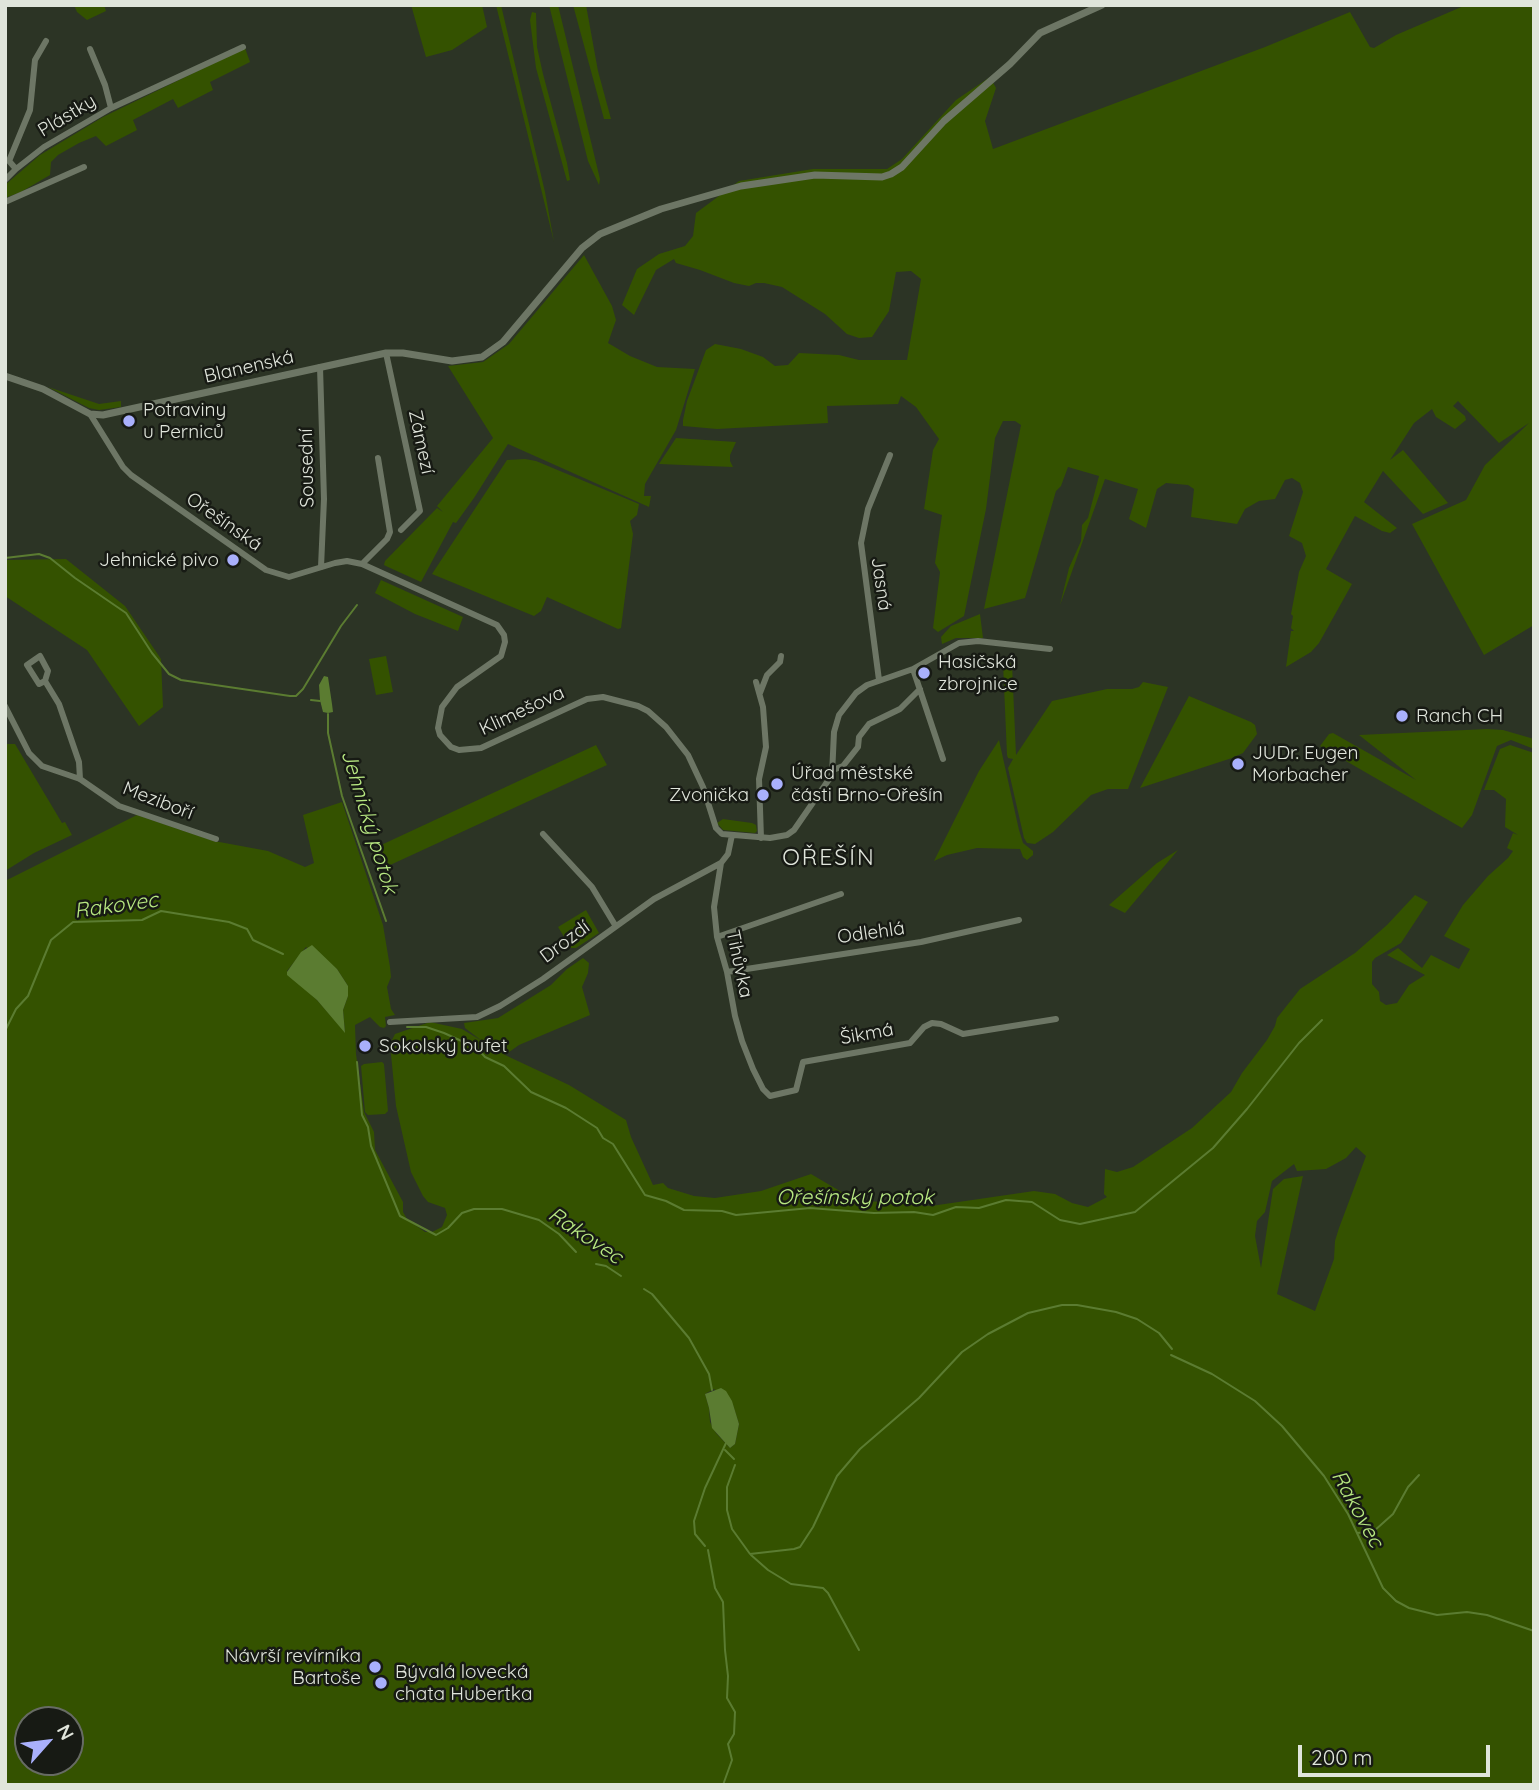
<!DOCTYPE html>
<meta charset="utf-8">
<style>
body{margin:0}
#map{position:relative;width:1539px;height:1790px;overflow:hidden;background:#2c3425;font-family:Quicksand,sans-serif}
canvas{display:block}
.frame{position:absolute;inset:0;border:7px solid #e0e5db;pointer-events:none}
.north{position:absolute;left:14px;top:1706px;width:70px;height:70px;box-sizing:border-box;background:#171a14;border:2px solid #676b64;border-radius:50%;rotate:62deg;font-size:19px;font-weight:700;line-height:28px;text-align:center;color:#e0e5db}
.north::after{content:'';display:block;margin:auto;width:24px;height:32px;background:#a9b0fc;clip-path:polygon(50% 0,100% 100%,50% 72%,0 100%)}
.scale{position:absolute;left:1298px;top:1745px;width:192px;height:32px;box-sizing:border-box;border:4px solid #e0e5db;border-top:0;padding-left:9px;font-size:21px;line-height:24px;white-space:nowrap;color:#e0e5db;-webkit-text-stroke:5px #171a14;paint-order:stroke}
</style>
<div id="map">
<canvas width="1539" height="1790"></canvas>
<div class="frame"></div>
<div class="north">N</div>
<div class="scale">200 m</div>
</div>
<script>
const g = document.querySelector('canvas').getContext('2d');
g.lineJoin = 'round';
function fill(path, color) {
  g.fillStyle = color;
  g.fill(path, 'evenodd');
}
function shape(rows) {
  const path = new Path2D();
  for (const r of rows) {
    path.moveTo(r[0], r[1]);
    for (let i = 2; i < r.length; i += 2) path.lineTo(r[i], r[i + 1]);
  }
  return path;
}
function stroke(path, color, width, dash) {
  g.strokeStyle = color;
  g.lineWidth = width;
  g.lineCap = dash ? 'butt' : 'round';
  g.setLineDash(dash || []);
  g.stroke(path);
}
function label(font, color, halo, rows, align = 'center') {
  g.font = font + ' Quicksand,sans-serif';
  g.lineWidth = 5;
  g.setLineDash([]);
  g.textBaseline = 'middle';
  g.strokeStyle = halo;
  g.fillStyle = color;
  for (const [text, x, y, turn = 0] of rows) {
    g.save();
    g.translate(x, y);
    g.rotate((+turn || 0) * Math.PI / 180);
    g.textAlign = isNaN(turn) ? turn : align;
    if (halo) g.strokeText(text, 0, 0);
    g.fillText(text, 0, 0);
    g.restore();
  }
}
const green = shape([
 [74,5,104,5,106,11,87,20,77,12],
 [411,5,482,5,487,27,452,50,426,57],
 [496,5,501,5,545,192,554,242],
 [549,5,558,5,600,179,599,185,588,161],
 [573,5,586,5,598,71,611,119,604,119],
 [1466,5,1534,5,1534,625,1484,655,1412,524,1466,500,1485,465,1529,423,1499,443,1458,401,1453,406,1465,416,1466,420,1455,429,1436,417,1432,409,1414,423,1390,460,1403,450,1448,503,1423,514,1383,471,1364,502,1397,528,1390,533,1382,531,1355,516,1326,569,1352,584,1319,643,1311,652,1286,667,1291,631,1294,631,1291,628,1293,616,1291,614,1299,572,1306,556,1302,543,1289,536,1303,492,1300,483,1292,478,1285,480,1275,499,1259,501,1245,509,1237,524,1191,517,1194,489,1188,485,1166,483,1157,489,1146,528,1129,519,1138,489,1105,479,1060,605,1069,568,1081,541,1082,525,1088,518,1099,476,1068,467,1061,486,1056,491,1025,598,984,609,1021,425,1015,421,1003,421,995,438,986,509,964,616,938,632,933,628,940,572,935,563,942,515,924,509,933,450,939,439,916,407,901,396,898,404,827,406,828,423,717,429,683,426,683,420,687,401,703,358,706,350,715,344,741,349,763,357,775,366,788,365,799,353,839,355,859,360,907,360,921,279,911,271,896,272,889,311,872,337,859,338,847,334,825,314,782,287,764,283,756,283,749,286,734,283,700,270,676,263,674,259,656,270,634,315,622,305,637,269,659,254,685,246,693,236,696,213,739,181,813,169,887,169,902,159,956,100,990,77,996,88,985,121,993,149,1265,47,1350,12,1370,47,1374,48,1396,35],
 [532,12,536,13,537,47,543,74,567,163,570,180,567,181,536,68,530,20],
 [245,48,250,62,210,82,213,90,178,108,173,99,133,120,137,130,106,146,96,136,79,143,58,155,51,162,50,175,21,192,5,198,5,185,40,155,103,117],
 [584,255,612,306,616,320,608,343,630,356,657,367,695,369,676,430,645,484,644,496,651,496,649,507,508,444,474,498,456,523,453,522,421,582,388,567,384,565,385,561,437,508,443,512,437,506,493,438,448,366,483,362,509,344],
 [48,387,99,404,121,401,121,407,99,410,89,408],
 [676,438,736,442,730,455,730,461,733,467,659,464],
 [525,459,536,461,639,504,637,515,630,521,633,534,621,628,618,629,547,597,541,611,534,616,432,574,507,460],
 [66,559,125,606,161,659,163,707,139,726,87,650,5,596,6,560],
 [381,580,463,617,458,631,415,614,375,593],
 [980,614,983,638,956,638,942,644,941,637,951,626],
 [386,656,393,692,376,695,369,659],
 [1003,663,1012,664,1016,755,1052,701,1107,689,1132,689,1139,687,1143,682,1168,687,1128,789,1108,789,1091,795,1053,832,1035,844,1027,843,1024,838,1008,768,1013,759,1008,758,1007,755],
 [1189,696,1251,722,1255,725,1257,734,1243,753,1232,758,1140,788],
 [1487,729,1503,730,1534,739,1534,749,1511,740,1497,746,1472,815,1462,828,1320,746,1329,734,1333,733,1416,780,1359,735],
 [999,740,1019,830,1023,843,1033,851,1033,855,1027,860,1023,857,1020,849,977,848,947,855,934,861,979,771],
 [5,744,15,744,62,823,65,822,72,835,34,853,5,871],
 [596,745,607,765,388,866,379,846],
 [1510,745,1534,753,1534,1785,5,1785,5,881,137,815,214,841,268,851,305,867,314,863,303,815,342,802,383,925,390,967,391,977,387,987,391,1009,395,1015,385,1017,386,1026,384,1028,380,1027,370,1017,355,1025,356,1054,364,1112,374,1132,375,1150,403,1202,403,1212,407,1219,425,1232,432,1232,442,1227,447,1215,445,1208,428,1202,423,1196,411,1172,396,1106,390,1044,395,1034,430,1022,462,1029,482,1041,465,1028,464,1023,498,1018,551,985,567,969,583,958,589,963,588,973,582,987,590,1015,519,1045,505,1055,569,1085,626,1120,631,1137,653,1185,663,1183,668,1188,694,1196,715,1198,761,1191,811,1174,845,1194,868,1201,931,1206,1034,1191,1055,1194,1072,1203,1088,1207,1107,1197,1104,1194,1105,1169,1117,1172,1133,1167,1192,1128,1231,1092,1242,1073,1267,1040,1275,1026,1277,1018,1300,989,1355,953,1387,925,1415,895,1428,902,1401,943,1375,958,1372,962,1372,984,1379,992,1380,1001,1386,1005,1397,1003,1409,985,1425,975,1387,955,1398,948,1422,968,1431,955,1459,969,1470,949,1444,936,1463,905,1488,876,1508,858,1513,851,1507,848,1513,833,1518,835,1505,827,1506,799,1494,790,1484,790,1500,749],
 [306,947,337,969,348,986,348,996,343,1010,345,1032,317,1000,287,971],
 [1356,1147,1366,1156,1339,1228,1335,1241,1334,1259,1315,1311,1277,1294,1303,1176,1284,1179,1273,1189,1261,1268,1255,1236,1257,1221,1265,1212,1272,1181,1294,1164,1297,1171,1326,1169,1346,1158],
 [714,1389,733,1405,739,1424,735,1444,730,1448,716,1433,710,1422,709,1408,705,1394],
 [28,1720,70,1720,70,1762,28,1762],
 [723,819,752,823,756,825,757,831,755,833,723,830,717,823],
 [1178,850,1125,913,1109,905,1157,863],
 [586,910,599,933,576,948,571,948,558,927],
 [382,1062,384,1064,388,1111,385,1114,368,1115,365,1112,361,1066,364,1064]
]);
const water = shape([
 [324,676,328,677,332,704,333,712,328,713,323,712,320,700,319,685],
 [312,945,337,969,348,986,348,996,343,1010,345,1033,317,1000,287,975,287,972,301,952],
 [721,1388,726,1391,732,1401,739,1424,735,1444,730,1448,712,1428,709,1408,705,1394]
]);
const stream = shape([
 [5,558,39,554,50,558,75,578,126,613,152,653,169,674,181,680,290,696,296,696,303,689,341,626,357,605],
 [311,700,320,701],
 [328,714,328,733,342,796,386,921],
 [407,1027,426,1027,444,1033,477,1048,485,1057,504,1066,531,1092,566,1108,597,1128,603,1138,613,1144,645,1195,666,1201,684,1210,722,1211,736,1215,810,1208,874,1213,914,1212,933,1215,956,1207,979,1208,1006,1200,1032,1202,1060,1220,1080,1224,1135,1212,1213,1148,1247,1109,1299,1043,1322,1020],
 [5,1031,16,1009,28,996,51,940,73,922,142,920,161,911,229,922,247,929,253,940,283,954],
 [357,1062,362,1115,368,1127,371,1146,400,1216,436,1235,448,1228,462,1213,474,1209,502,1209,539,1220,559,1234,576,1252],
 [596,1264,606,1266,621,1276],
 [644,1289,652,1294,689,1338,709,1374,712,1390],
 [1171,1355,1212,1374,1255,1401,1282,1426,1324,1476,1348,1514,1383,1588,1396,1601,1409,1608,1437,1615,1467,1612,1487,1615,1534,1631],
 [725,1450,734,1459],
 [735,1465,727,1487,727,1510,732,1529,750,1554,794,1549,800,1547,813,1527,837,1476,860,1449,919,1398,962,1352,988,1334,1028,1313,1062,1305,1077,1305,1116,1312,1137,1319,1159,1333,1172,1349],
 [1374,1531,1393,1514,1408,1487,1419,1475],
 [1357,1533,1367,1532],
 [705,1546,695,1534,694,1521,705,1488,726,1443],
 [708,1550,715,1588,723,1602,725,1650,728,1676,727,1698,735,1712,734,1734,728,1744,732,1760,723,1785],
 [751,1555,768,1570,791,1584,823,1588,828,1593,859,1650]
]);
const minor = shape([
 [46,41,35,60,30,110,9,161,16,169,44,147,111,108,243,47],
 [90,49,105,85,111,108],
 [5,180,16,169],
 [5,202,84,167],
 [386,353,420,511,401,530],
 [320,367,324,499,321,567],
 [90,414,123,467,131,475,266,570,289,577,335,563,347,561,362,564,497,625,504,635,505,642,501,656,457,687,442,707,438,728,440,735,451,747,459,750,481,748,587,699,603,697,638,706,648,711,666,727,688,755,703,787,716,828,722,834,770,838,787,835,794,830,832,775,834,732,839,715,856,693,867,685,913,669,959,643,978,641,1050,649],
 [362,564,387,539,390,532,378,458],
 [913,669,943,759],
 [879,680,861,543,868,509,890,455],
 [45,681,39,684,27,665,40,656,48,671,45,681,59,704,79,762,80,779],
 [756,682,763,707,766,747,759,779,761,838],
 [760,693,767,675,780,662,781,656],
 [5,706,29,753,42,766,80,779,119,806,216,839],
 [833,770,843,766,858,747,859,737,869,724,900,709,920,689],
 [543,834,592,887,615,925],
 [721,863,714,907,717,937,727,972,735,1016,742,1041,753,1069,763,1089,770,1096,796,1090,803,1062,910,1043,924,1027,932,1023,941,1024,963,1034,1056,1019],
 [717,937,841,894],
 [727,972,921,942,1019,920],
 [390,1022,477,1017,500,1006,543,979,654,899,721,863,728,854,732,835]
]);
const tertiary = shape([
 [5,376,43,389,90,414,103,415,386,353,403,353,452,361,482,357,503,342,582,248,600,234,661,209,741,186,815,175,882,177,891,174,902,167,944,121,1010,64,1040,33,1102,5]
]);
const markers = [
 [129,421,7,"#a9b0fc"],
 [233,560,7,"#a9b0fc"],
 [924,673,7,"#a9b0fc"],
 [1402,716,7,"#a9b0fc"],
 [1238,764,7,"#a9b0fc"],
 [777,784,7,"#a9b0fc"],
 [763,795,7,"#a9b0fc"],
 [365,1046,7,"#a9b0fc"],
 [375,1667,7,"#a9b0fc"],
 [381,1683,7,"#a9b0fc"]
];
const streetNames = [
 ["Plástky",67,116,-31],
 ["Blanenská",249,367,-13],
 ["Zámezí",421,442,78],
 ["Sousední",307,468,-91],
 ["Ořešínská",224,522,35],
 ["Jasná",881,584,82],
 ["Klimešova",522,711,-25],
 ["Meziboří",158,801,21],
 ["Odlehlá",871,933,-8],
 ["Drozdí",565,942,-37],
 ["Tihůvka",739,964,78],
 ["Šikmá",867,1034,-10]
];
const poiNames = [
 ["Potraviny",143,410],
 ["u Perniců",143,432],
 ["Jehnické pivo",219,560,"right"],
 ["Hasičská",938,662],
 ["zbrojnice",938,684],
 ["Ranch CH",1416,716],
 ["JUDr. Eugen",1252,753],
 ["Morbacher",1252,775],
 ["Úřad městské",791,773],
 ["části Brno-Ořešín",791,795],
 ["Zvonička",749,795,"right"],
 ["Sokolský bufet",379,1046],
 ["Návrší revírníka",361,1656,"right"],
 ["Bartoše",361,1678,"right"],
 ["Bývalá lovecká",395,1672],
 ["chata Hubertka",395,1694]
];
const waterNames = [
 ["Jehnický potok",369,822,73],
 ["Rakovec",116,906,-8],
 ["Ořešínský potok",855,1198],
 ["Rakovec",585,1236,34],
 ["Rakovec",1357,1509,61]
];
const quarterNames = [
 ["OŘEŠÍN",829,858]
];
fill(green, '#345200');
fill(water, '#5b7c31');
stroke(stream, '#5b7c31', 2);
stroke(minor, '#6d7665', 6);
stroke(tertiary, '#6d7665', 7);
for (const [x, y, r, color] of markers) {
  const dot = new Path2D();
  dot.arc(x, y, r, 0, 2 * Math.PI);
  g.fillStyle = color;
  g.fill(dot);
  stroke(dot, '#171a14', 2.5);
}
label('19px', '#e0e5db', '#171a14', streetNames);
label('19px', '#e0e5db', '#171a14', poiNames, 'left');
label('italic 21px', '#b8e982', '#171a14', waterNames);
g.letterSpacing = '2px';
label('23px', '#e0e5db', '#171a14', quarterNames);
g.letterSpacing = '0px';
</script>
